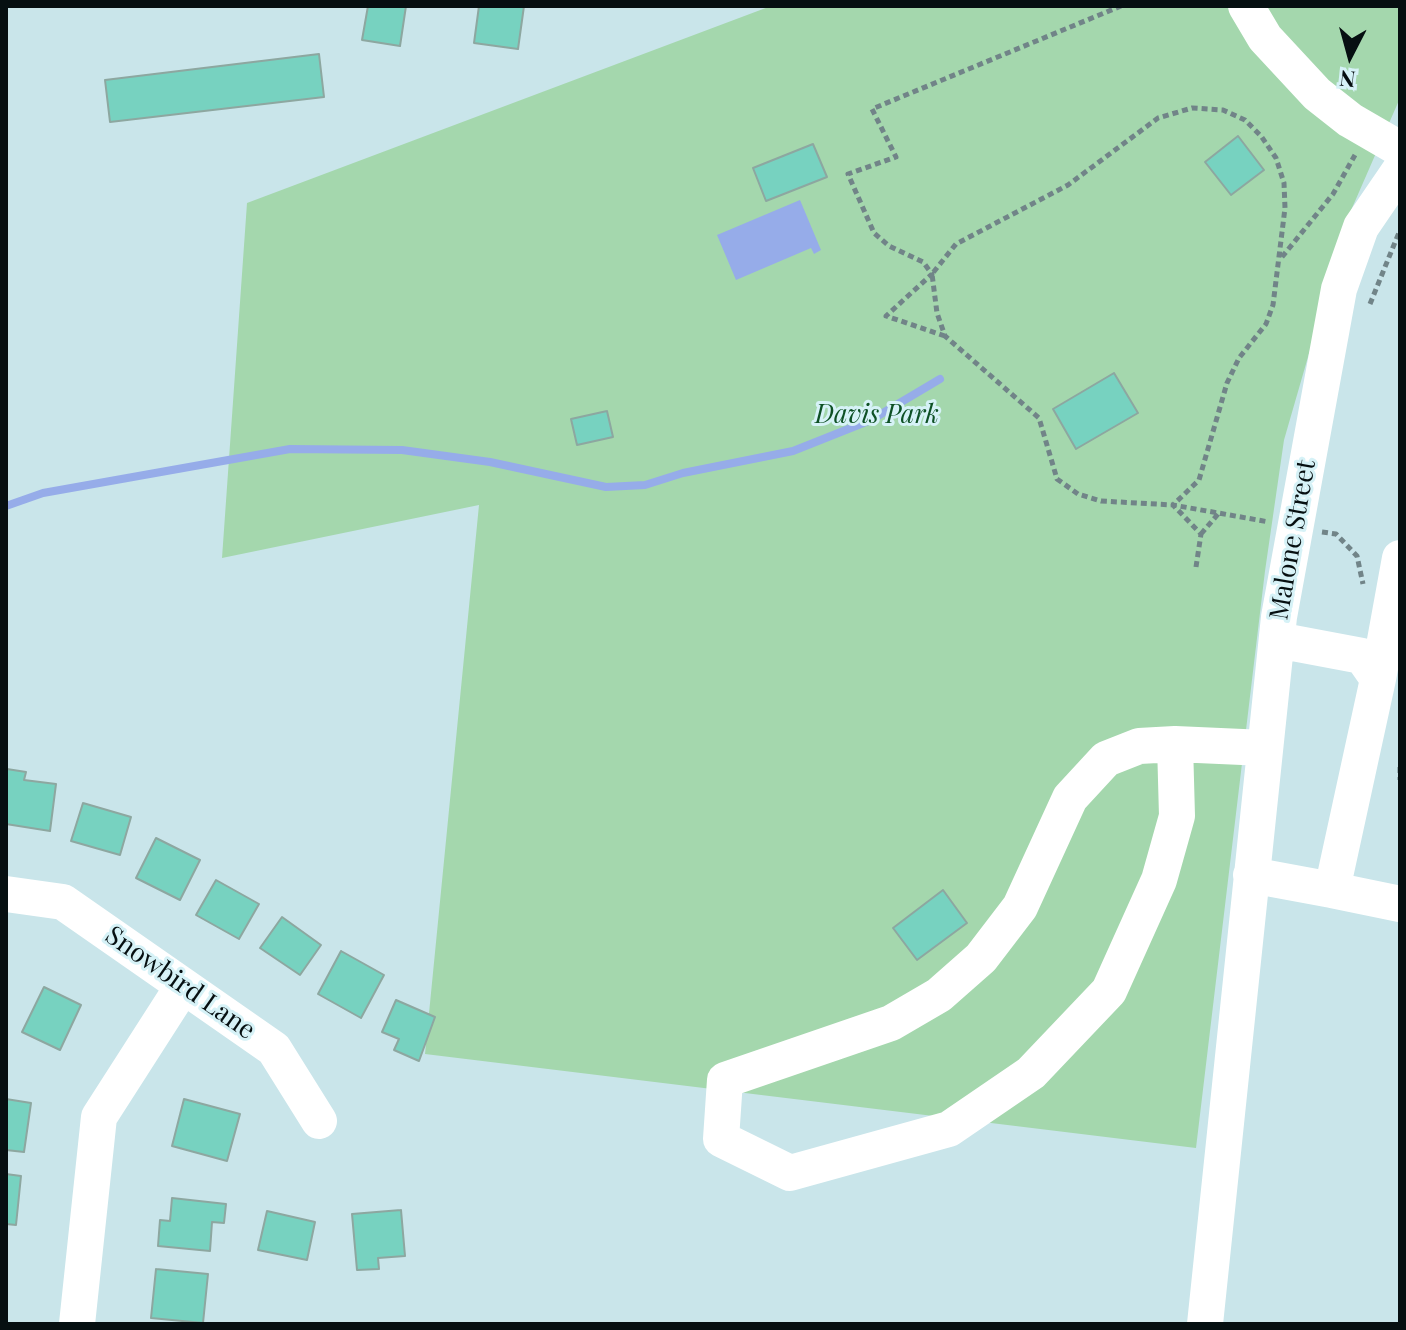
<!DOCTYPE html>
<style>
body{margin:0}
#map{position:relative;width:1406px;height:1330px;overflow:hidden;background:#c9e5ea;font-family:"Playfair Display",serif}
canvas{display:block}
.frame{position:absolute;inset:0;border:8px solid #060f11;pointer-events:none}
.north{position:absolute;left:1310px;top:16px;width:80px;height:80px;-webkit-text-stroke:6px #d6f2f7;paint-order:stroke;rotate:186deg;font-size:22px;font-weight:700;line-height:32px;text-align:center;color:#060f11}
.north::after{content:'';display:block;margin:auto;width:28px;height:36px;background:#060f11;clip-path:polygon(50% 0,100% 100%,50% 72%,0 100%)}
</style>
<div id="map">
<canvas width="1406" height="1330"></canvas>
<div class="frame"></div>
<div class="north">N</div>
</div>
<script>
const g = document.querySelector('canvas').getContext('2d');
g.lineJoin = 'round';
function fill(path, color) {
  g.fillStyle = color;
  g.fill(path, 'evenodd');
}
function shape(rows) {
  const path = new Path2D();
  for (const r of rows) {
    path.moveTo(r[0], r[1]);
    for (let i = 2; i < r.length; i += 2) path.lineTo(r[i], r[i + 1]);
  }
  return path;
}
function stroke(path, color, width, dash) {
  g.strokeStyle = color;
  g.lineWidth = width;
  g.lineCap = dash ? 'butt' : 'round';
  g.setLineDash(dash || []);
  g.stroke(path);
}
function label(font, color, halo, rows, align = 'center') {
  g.font = font + ' "Playfair Display",serif';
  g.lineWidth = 6;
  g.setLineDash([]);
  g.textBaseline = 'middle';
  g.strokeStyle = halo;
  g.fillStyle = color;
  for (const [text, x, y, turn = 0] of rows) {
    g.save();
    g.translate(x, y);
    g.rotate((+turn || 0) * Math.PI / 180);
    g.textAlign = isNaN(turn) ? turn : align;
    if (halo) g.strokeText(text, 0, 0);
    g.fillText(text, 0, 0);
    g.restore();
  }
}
const green = shape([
 [771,6,1400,8,1400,98,1349,215,1284,440,1265,571,1196,1148,425,1054,479,505,222,558,247,203]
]);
const water = shape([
 [800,200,821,250,814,254,811,248,736,280,717,235]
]);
const stream = shape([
 [6,506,43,493,290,449,402,450,490,462,606,487,645,485,683,473,793,451,871,420,940,379]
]);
const building = shape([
 [368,6,406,6,400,46,362,40,368,6],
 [479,6,524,6,518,49,474,43,479,6],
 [319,54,324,97,110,122,105,80,319,54],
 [1238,136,1264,170,1231,195,1205,162,1238,136],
 [813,144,827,177,766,201,753,168,813,144],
 [1114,373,1138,413,1076,449,1053,409,1114,373],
 [607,411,613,437,577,445,571,419,607,411],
 [7,769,26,772,24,780,56,784,50,831,6,824,7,769],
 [83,803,131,817,120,855,71,841,83,803],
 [156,838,200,860,180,900,136,878,156,838],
 [216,880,259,904,239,939,196,915,216,880],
 [943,890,967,923,917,960,893,928,943,890],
 [282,917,321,945,300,975,260,948,282,917],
 [341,951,384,975,361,1018,318,994,341,951],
 [44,987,81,1005,60,1050,22,1032,44,987],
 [396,1000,435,1017,419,1061,394,1050,399,1039,382,1032,396,1000],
 [6,1099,31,1103,24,1152,6,1150,6,1099],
 [184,1099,240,1114,227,1161,172,1146,184,1099],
 [6,1174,21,1176,16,1225,6,1224,6,1174],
 [172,1198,226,1204,224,1223,212,1222,210,1251,158,1246,160,1220,170,1221,172,1198],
 [401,1210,405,1256,378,1258,379,1269,357,1270,352,1214,401,1210],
 [267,1211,315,1222,307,1260,258,1250,267,1211],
 [156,1269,208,1274,203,1323,151,1318,156,1269]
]);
const path = shape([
 [1282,257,1333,194,1355,155],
 [1370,304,1400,230],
 [945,336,886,316,932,274,923,262,889,246,874,233,848,174,896,157,872,109,1121,6],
 [1322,532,1336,534,1357,556,1363,584],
 [1201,534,1218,514],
 [1196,567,1201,534,1173,505,1199,480,1227,383,1239,358,1266,324,1273,305,1285,208,1284,183,1276,158,1261,136,1245,120,1223,110,1192,108,1158,118,1068,185,956,244,932,274,937,313,945,336,1039,418,1057,479,1078,494,1101,501,1173,505,1269,522],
 [1400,767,1400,780]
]);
const minor = shape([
 [1246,6,1265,38,1317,94,1350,120,1400,149],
 [1378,679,1400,558],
 [1175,744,1177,816,1159,880,1109,991,1031,1073,949,1129,790,1173,721,1139,725,1080,891,1023,939,995,981,958,1020,907,1070,798,1106,759,1139,746,1175,744,1265,748],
 [1251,875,1332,890,1378,679,1362,656,1277,640],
 [1332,890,1400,904],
 [6,894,63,902,274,1049,319,1121],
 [77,1324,99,1117,183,986],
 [1205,1324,1279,617,1339,289,1361,227,1400,170]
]);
const parkNames = [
 ["Davis Park",877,415]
];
const streetNames = [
 ["Malone Street",1293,540,-80],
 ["Snowbird Lane",180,983,35]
];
fill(green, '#a4d7ad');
fill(water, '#96ace9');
stroke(stream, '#96ace9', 8);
fill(building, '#77d2c0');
stroke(building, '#8da7a0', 2);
stroke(path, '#718488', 5, [6, 4]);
stroke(minor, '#fff', 36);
label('italic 26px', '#0e5125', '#d6f2f7', parkNames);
label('26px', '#060f11', '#d6f2f7', streetNames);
</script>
